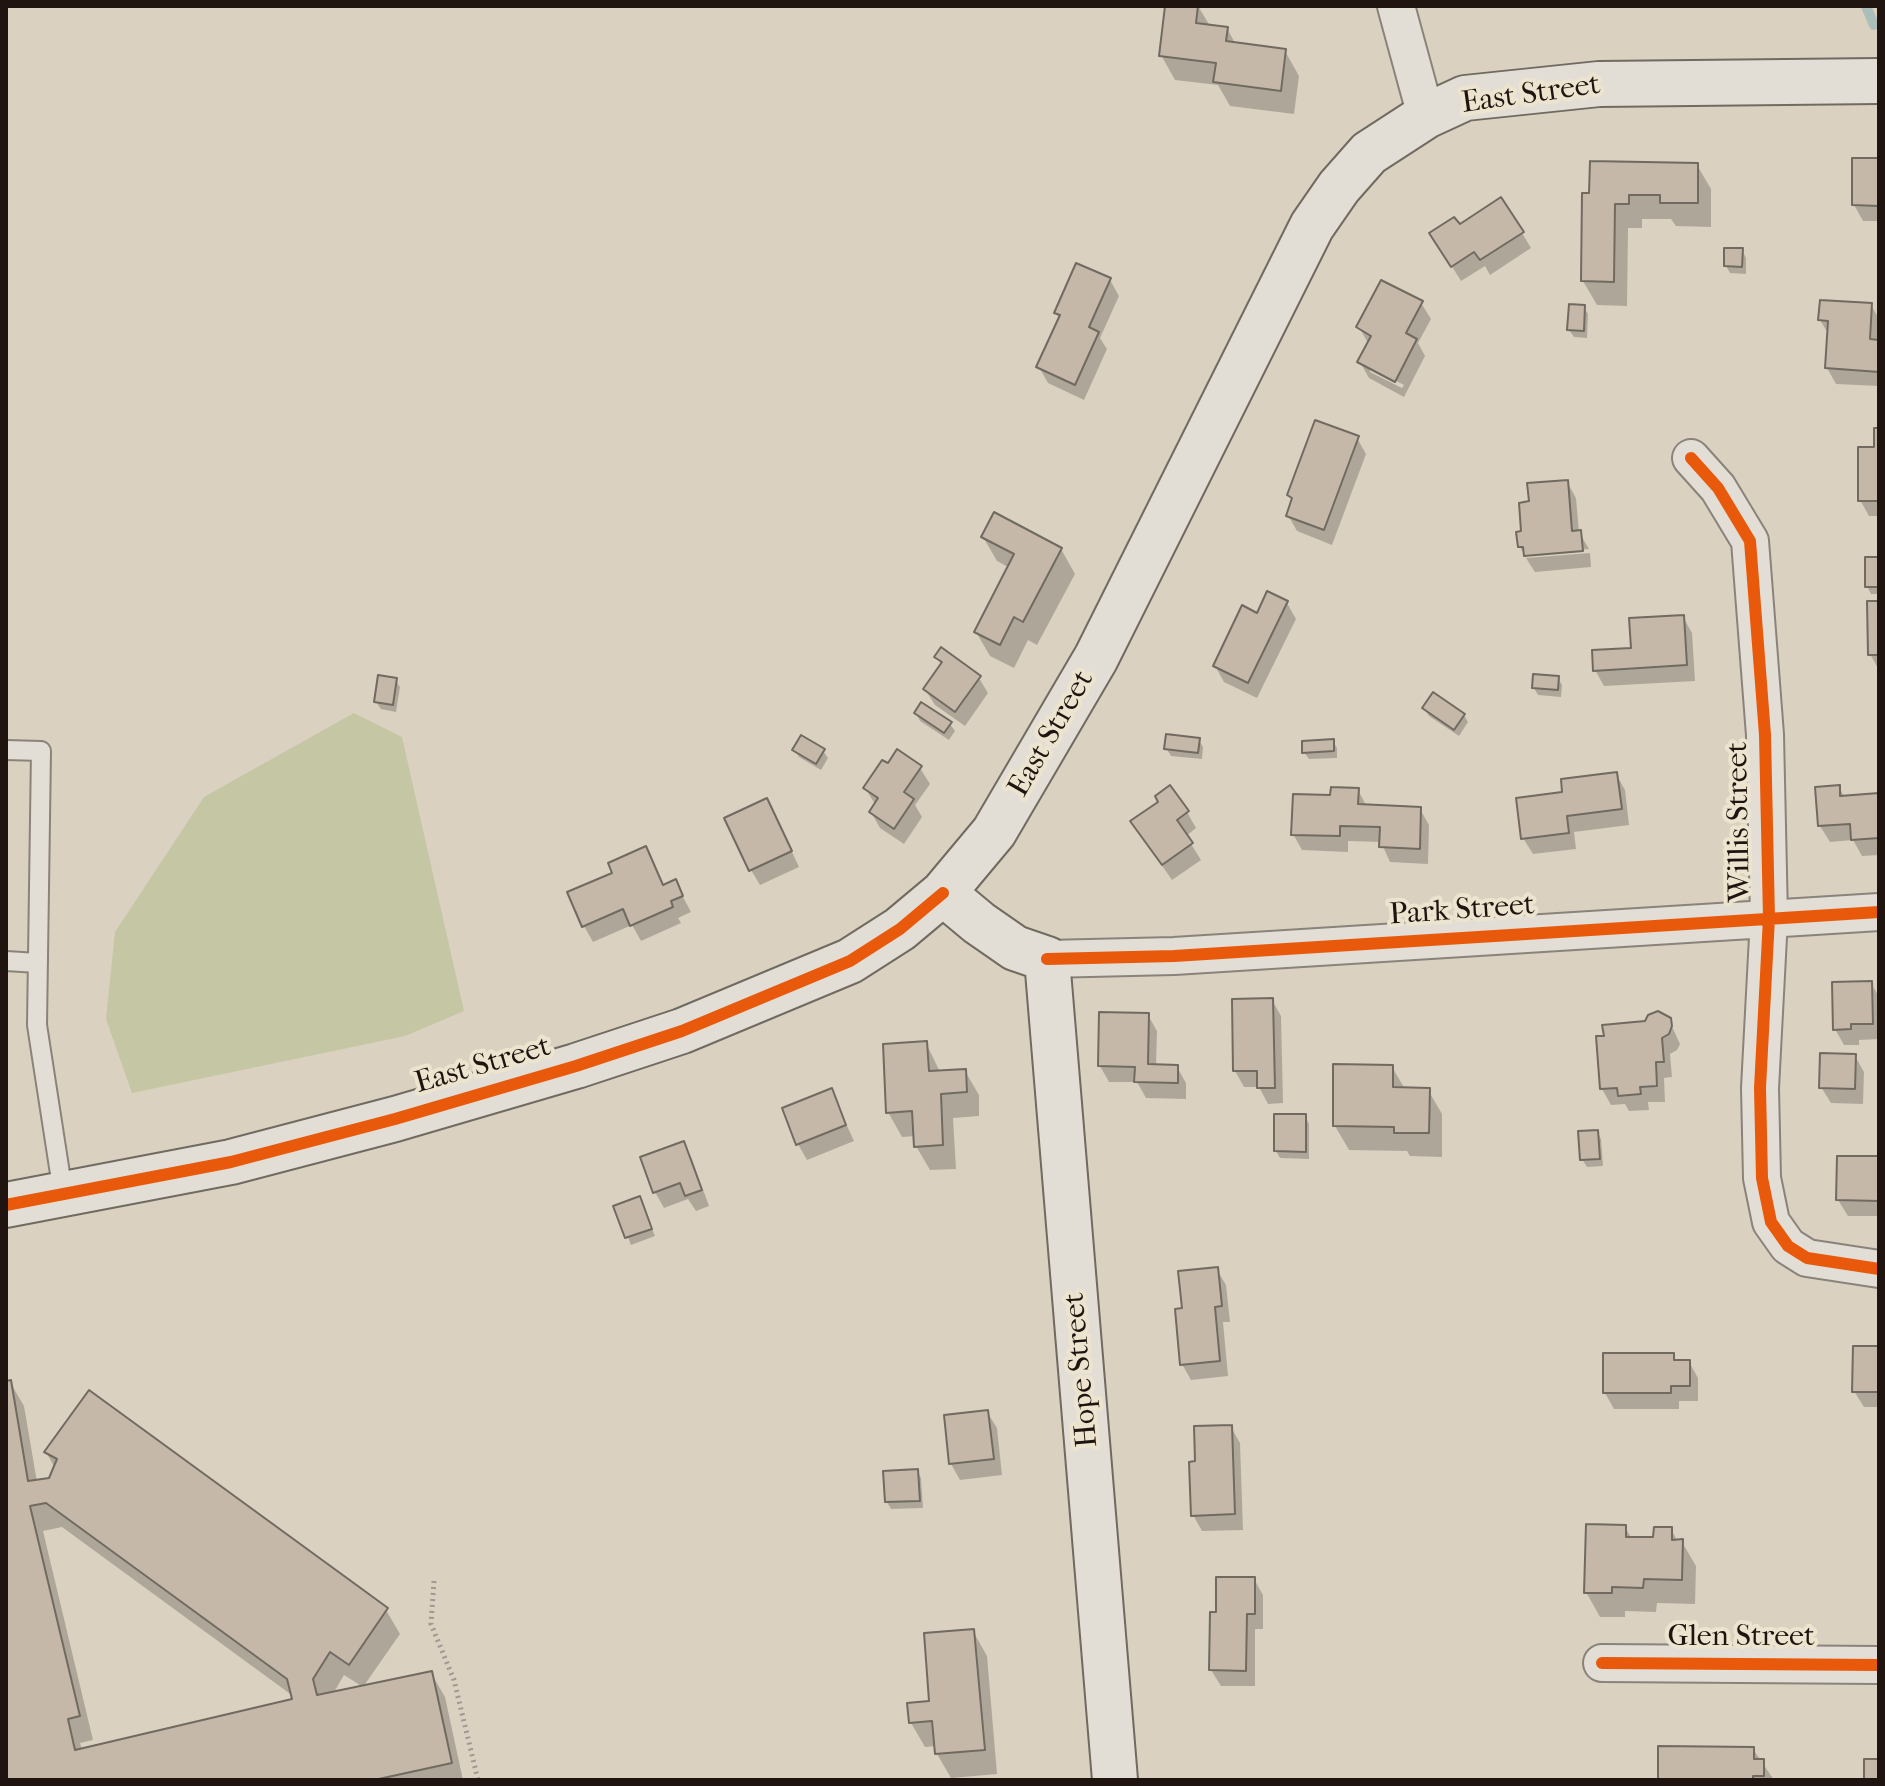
<!DOCTYPE html>
<style>
body{margin:0}
#map{position:relative;width:1885px;height:1786px;overflow:hidden;background:#dad1c0;font-family:"IM FELL French Canon",serif}
canvas{display:block}
.frame{position:absolute;inset:0;border:8px solid #1f140f;pointer-events:none}
</style>
<div id="map">
<canvas width="1885" height="1786"></canvas>
<div class="frame"></div>
</div>
<script>
const g = document.querySelector('canvas').getContext('2d');
g.lineJoin = 'round';
function fill(path, color) {
  g.fillStyle = color;
  g.fill(path, 'evenodd');
}
function shape(rows) {
  const path = new Path2D();
  for (const r of rows) {
    path.moveTo(r[0], r[1]);
    for (let i = 2; i < r.length; i += 2) path.lineTo(r[i], r[i + 1]);
  }
  return path;
}
function stroke(path, color, width, dash) {
  g.strokeStyle = color;
  g.lineWidth = width;
  g.lineCap = dash ? 'butt' : 'round';
  g.setLineDash(dash || []);
  g.stroke(path);
}
function label(font, color, halo, rows, align = 'center') {
  g.font = font + ' "IM FELL French Canon",serif';
  g.lineWidth = 8;
  g.setLineDash([]);
  g.textBaseline = 'middle';
  g.strokeStyle = halo;
  g.fillStyle = color;
  for (const [text, x, y, turn = 0] of rows) {
    g.save();
    g.translate(x, y);
    g.rotate((+turn || 0) * Math.PI / 180);
    g.textAlign = isNaN(turn) ? turn : align;
    if (halo) g.strokeText(text, 0, 0);
    g.fillText(text, 0, 0);
    g.restore();
  }
}
const green = shape([
 [354,713,402,737,464,1011,405,1036,132,1093,106,1019,115,932,204,797]
]);
const shadow = shape([
 [1167,6,1198,6,1210,26,1227,28,1236,45,1285,51,1299,76,1294,114,1230,106,1218,85,1175,80,1161,55],
 [1854,160,1879,160,1879,221,1863,221,1854,205],
 [1697,165,1711,189,1711,227,1676,226,1671,219,1642,219,1642,228,1628,228,1627,306,1597,305,1583,281,1584,195],
 [1459,227,1522,233,1531,248,1490,275,1485,266,1461,281,1441,249],
 [1742,250,1746,258,1746,274,1730,273,1726,266],
 [1110,280,1119,296,1100,338,1107,349,1084,400,1048,383,1039,367,1060,320,1056,313],
 [1421,303,1431,319,1418,343,1425,356,1404,397,1369,378,1360,362,1368,343,1359,327],
 [1370,367,1404,385,1402,388,1370,372],
 [1871,305,1879,319,1879,386,1836,384,1827,368,1829,335,1820,320],
 [1584,307,1588,314,1587,338,1574,337,1569,330],
 [1879,430,1879,516,1869,516,1860,500,1876,449],
 [1357,438,1366,454,1332,545,1297,531,1288,515,1293,502,1289,495],
 [1567,482,1576,498,1579,532,1589,549,1526,554,1526,558,1590,553,1591,567,1535,572,1529,563,1520,547,1531,503],
 [983,537,1061,549,1075,574,1037,645,1028,640,1014,668,990,656,976,632,1010,568,997,561],
 [1879,559,1879,594,1871,594,1867,586],
 [1287,603,1296,619,1257,698,1224,682,1215,666,1258,615],
 [1879,603,1879,670,1870,654],
 [1683,617,1692,633,1695,681,1604,686,1595,670,1633,650],
 [936,657,979,678,988,693,965,726,935,705,925,689,942,666],
 [1558,678,1562,685,1561,697,1538,695,1534,688],
 [395,680,400,687,396,712,381,709,376,702],
 [1424,708,1464,715,1468,722,1459,736,1429,716],
 [916,713,950,724,955,731,949,740,920,721],
 [1199,740,1203,747,1202,759,1171,756,1166,748],
 [1333,741,1337,748,1337,758,1309,759,1304,752],
 [795,750,823,751,828,758,821,770,799,757],
 [920,768,930,784,915,805,922,817,904,844,880,828,871,812,875,804,865,788],
 [1616,774,1625,790,1629,825,1574,832,1576,849,1533,854,1523,838,1564,794],
 [1839,787,1845,798,1879,795,1879,855,1862,856,1853,840,1830,842,1820,826],
 [1358,790,1367,807,1420,809,1429,825,1428,864,1390,862,1381,842,1348,841,1348,852,1302,850,1293,834,1332,797],
 [1187,812,1196,828,1186,836,1201,860,1172,880,1142,837],
 [775,816,799,867,760,885,751,870],
 [645,849,664,886,675,882,691,912,678,918,681,923,641,941,632,925,593,942,584,926,615,874],
 [1871,983,1879,997,1879,1039,1859,1040,1859,1045,1844,1045,1835,1029],
 [1272,1000,1281,1016,1283,1103,1268,1104,1259,1087,1244,1087,1235,1071],
 [1148,1015,1157,1031,1156,1066,1177,1067,1186,1083,1186,1099,1146,1098,1137,1082,1109,1082,1100,1066],
 [1669,1020,1680,1044,1677,1050,1670,1054,1672,1077,1664,1078,1665,1102,1648,1102,1649,1110,1629,1111,1625,1104,1611,1105,1602,1089],
 [926,1043,940,1072,965,1071,979,1095,979,1116,953,1118,956,1169,930,1170,916,1146,916,1136,902,1137,888,1112],
 [1855,1056,1864,1072,1863,1104,1831,1103,1821,1087],
 [1392,1067,1405,1089,1428,1090,1442,1114,1442,1157,1410,1156,1407,1151,1349,1150,1335,1126],
 [831,1091,854,1141,807,1160,798,1144],
 [1305,1116,1309,1124,1309,1159,1280,1158,1276,1151],
 [1597,1132,1601,1139,1603,1166,1587,1167,1582,1159],
 [683,1143,692,1159,709,1206,696,1211,688,1199,664,1208,655,1192],
 [1879,1158,1879,1216,1848,1216,1838,1200],
 [643,1206,655,1236,631,1245,616,1207],
 [1217,1270,1226,1285,1230,1322,1223,1322,1228,1376,1191,1380,1182,1364,1184,1310],
 [1879,1348,1879,1407,1864,1407,1854,1391],
 [1673,1355,1676,1362,1689,1362,1698,1378,1698,1401,1679,1401,1679,1409,1614,1409,1605,1393],
 [10,1382,24,1406,37,1482,50,1480,55,1468,46,1452,386,1610,400,1634,363,1687,431,1673,445,1697,463,1780,6,1780,6,1383],
 [62,1527,293,1696,294,1700,82,1750,80,1743,93,1740,43,1531],
 [344,1675,363,1687,333,1694],
 [987,1412,997,1428,1002,1475,960,1480,951,1464],
 [1231,1427,1240,1443,1243,1530,1202,1531,1193,1515,1197,1463],
 [917,1471,921,1478,923,1508,891,1509,887,1502],
 [1625,1527,1632,1539,1655,1539,1671,1529,1678,1542,1682,1542,1696,1566,1695,1604,1657,1603,1656,1612,1625,1611,1625,1617,1600,1617,1586,1592],
 [1254,1579,1263,1595,1263,1629,1255,1629,1255,1686,1221,1686,1211,1670,1218,1614],
 [973,1631,987,1656,997,1774,951,1778,937,1754,936,1746,925,1747,911,1723,932,1703],
 [1753,1749,1774,1780,1660,1780]
]);
const stream = shape([
 [1866,6,1874,25]
]);
const building = shape([
 [1165,6,1198,6,1196,23,1228,27,1226,41,1286,49,1281,91,1213,82,1216,63,1159,56,1165,6],
 [1878,151,1879,206,1852,205,1852,158,1878,158,1878,151],
 [1590,161,1698,163,1698,203,1660,203,1660,195,1629,195,1629,204,1615,204,1614,282,1581,281,1582,193,1589,193,1590,161],
 [1501,197,1524,232,1480,260,1474,252,1451,267,1429,233,1454,217,1460,224,1501,197],
 [1724,248,1743,248,1742,267,1724,266,1724,248],
 [1076,263,1111,278,1089,327,1099,332,1075,385,1036,367,1060,315,1054,313,1076,263],
 [1381,280,1423,301,1406,333,1417,339,1395,382,1357,362,1371,336,1356,327,1381,280],
 [1820,300,1872,303,1870,339,1879,340,1879,372,1825,368,1828,321,1818,320,1820,300],
 [1569,304,1585,305,1584,331,1567,330,1569,304],
 [1315,420,1359,436,1324,530,1286,516,1292,498,1287,495,1315,420],
 [1874,428,1879,428,1879,501,1858,501,1858,447,1874,447,1874,428],
 [1568,480,1572,531,1581,530,1583,551,1524,556,1523,547,1518,547,1516,532,1521,531,1519,503,1529,501,1527,483,1568,480],
 [994,512,1062,548,1023,622,1014,617,1000,645,974,632,1014,554,981,537,994,512],
 [1865,557,1879,557,1879,587,1865,587,1865,557],
 [1267,591,1288,601,1248,683,1213,666,1242,605,1257,613,1267,591],
 [1867,601,1879,601,1879,655,1868,655,1867,601],
 [1684,615,1687,665,1593,671,1592,650,1631,648,1629,618,1684,615],
 [941,647,981,676,955,712,923,689,942,662,934,657,941,647],
 [1533,674,1559,676,1558,690,1532,688,1533,674],
 [378,675,397,678,393,705,374,702,378,675],
 [1433,692,1465,714,1454,730,1422,708,1433,692],
 [921,702,952,722,944,733,914,713,921,702],
 [1166,734,1200,738,1198,753,1164,749,1166,734],
 [801,735,825,749,816,764,792,750,801,735],
 [1334,739,1334,751,1302,753,1302,741,1334,739],
 [897,749,922,766,904,792,914,799,894,829,869,812,878,798,863,788,882,760,888,763,897,749],
 [1617,772,1622,809,1567,816,1569,833,1521,839,1516,798,1562,792,1561,779,1617,772],
 [1170,785,1189,811,1177,820,1193,843,1162,865,1130,821,1158,802,1155,796,1170,785],
 [1840,785,1840,796,1879,793,1879,838,1851,840,1850,824,1818,826,1815,787,1840,785],
 [1331,787,1359,788,1358,804,1421,807,1420,849,1379,847,1380,827,1340,826,1340,836,1291,835,1293,794,1330,795,1331,787],
 [767,798,792,851,749,871,724,818,767,798],
 [646,846,663,885,676,879,683,896,671,901,673,907,630,926,623,909,582,927,567,892,612,873,608,863,646,846],
 [1872,981,1873,1024,1851,1024,1851,1029,1833,1030,1832,982,1872,981],
 [1273,998,1275,1088,1257,1088,1257,1071,1233,1071,1232,999,1273,998],
 [1658,1011,1671,1018,1672,1026,1669,1034,1662,1038,1664,1062,1656,1062,1657,1086,1640,1087,1641,1094,1618,1096,1617,1088,1600,1089,1596,1036,1604,1036,1602,1025,1645,1021,1648,1015,1658,1011],
 [1099,1012,1149,1013,1148,1064,1178,1065,1178,1083,1134,1082,1135,1067,1098,1066,1099,1012],
 [927,1041,929,1071,966,1069,967,1092,941,1094,943,1145,914,1147,912,1111,886,1113,883,1044,927,1041],
 [1820,1053,1856,1054,1855,1089,1819,1088,1820,1053],
 [1333,1064,1393,1065,1393,1087,1430,1088,1429,1133,1394,1133,1394,1127,1333,1126,1333,1064],
 [832,1088,846,1125,796,1145,782,1108,832,1088],
 [1274,1114,1306,1114,1306,1152,1274,1151,1274,1114],
 [1598,1130,1600,1159,1580,1160,1578,1131,1598,1130],
 [684,1141,702,1190,685,1196,680,1183,653,1193,640,1157,684,1141],
 [1837,1156,1879,1156,1879,1201,1836,1200,1837,1156],
 [640,1196,652,1229,625,1238,613,1206,640,1196],
 [1218,1267,1222,1306,1215,1307,1220,1361,1180,1365,1175,1309,1182,1308,1178,1271,1218,1267],
 [1853,1346,1879,1346,1879,1392,1852,1392,1853,1346],
 [1603,1353,1674,1353,1674,1360,1690,1360,1690,1386,1671,1386,1671,1393,1603,1393,1603,1353],
 [11,1380,28,1481,49,1478,57,1459,44,1452,89,1390,388,1608,349,1665,330,1652,313,1679,317,1695,432,1671,452,1763,374,1780,6,1780,6,1381,11,1380],
 [46,1503,287,1679,292,1699,75,1750,68,1719,80,1716,30,1506,46,1503],
 [988,1410,994,1459,949,1464,944,1415,988,1410],
 [1232,1425,1235,1514,1191,1516,1189,1462,1195,1461,1194,1426,1232,1425],
 [918,1469,920,1501,885,1502,883,1471,918,1469],
 [1586,1524,1626,1525,1626,1537,1653,1537,1654,1527,1672,1527,1672,1540,1683,1539,1682,1580,1644,1579,1643,1588,1612,1587,1612,1593,1584,1593,1586,1524],
 [1216,1577,1255,1577,1255,1614,1247,1614,1246,1671,1209,1670,1210,1612,1216,1612,1216,1577],
 [974,1629,985,1750,935,1754,932,1721,909,1723,907,1703,929,1701,924,1633,974,1629],
 [1658,1746,1754,1747,1754,1759,1764,1759,1764,1776,1753,1776,1753,1780,1658,1780,1658,1746],
 [1864,1759,1879,1759,1879,1780,1864,1780,1864,1759]
]);
const path = shape([
 [434,1581,431,1624,454,1680,478,1780]
]);
const lane = shape([
 [6,750,41,751,37,1025,63,1193],
 [6,961,38,963]
]);
const street = shape([
 [1396,6,1426,116],
 [1691,458,1718,488,1750,541,1765,735,1769,918,1760,1088,1762,1178,1771,1222,1788,1246,1807,1258,1879,1269],
 [1047,959,1174,956,1879,912],
 [1602,1663,1879,1665]
]);
const secondary = shape([
 [943,893,979,923,1015,948,1047,959,1115,1780],
 [6,1205,231,1162,395,1119,576,1066,682,1031,850,961,900,929,943,893,994,832,1096,658,1312,226,1339,187,1369,153,1426,116,1465,98,1599,84,1879,81]
]);
const cycleway = shape([
 [1691,458,1718,488,1750,541,1765,735,1769,918,1760,1088,1762,1178,1771,1222,1788,1246,1807,1258,1879,1269],
 [1047,959,1174,956,1879,912],
 [6,1205,231,1162,395,1119,576,1066,682,1031,850,961,900,929,943,893],
 [1602,1663,1879,1665]
]);
const streetNames = [
 ["East Street",1531,95,-8],
 ["East Street",1052,734,-60],
 ["Willis Street",1740,822,-91],
 ["Park Street",1462,911,-4],
 ["East Street",483,1066,-16],
 ["Hope Street",1082,1370,-95],
 ["Glen Street",1741,1638]
];
fill(green, '#c4c6a4');
fill(shadow, '#0003');
stroke(stream, '#acbeba', 10);
fill(building, '#c5b8a9');
stroke(building, '#706a61', 2);
stroke(lane, '#8a837a', 22);
stroke(street, '#8a837a', 40);
stroke(secondary, '#706a61', 48);
stroke(path, '#9e9992', 5, [2, 4]);
stroke(lane, '#e2ded5', 18);
stroke(street, '#e2ded5', 36);
stroke(secondary, '#e2ded5', 44);
stroke(cycleway, '#e8590c', 12);
label('30px', '#1f140f', '#ede4cf', streetNames);
</script>
